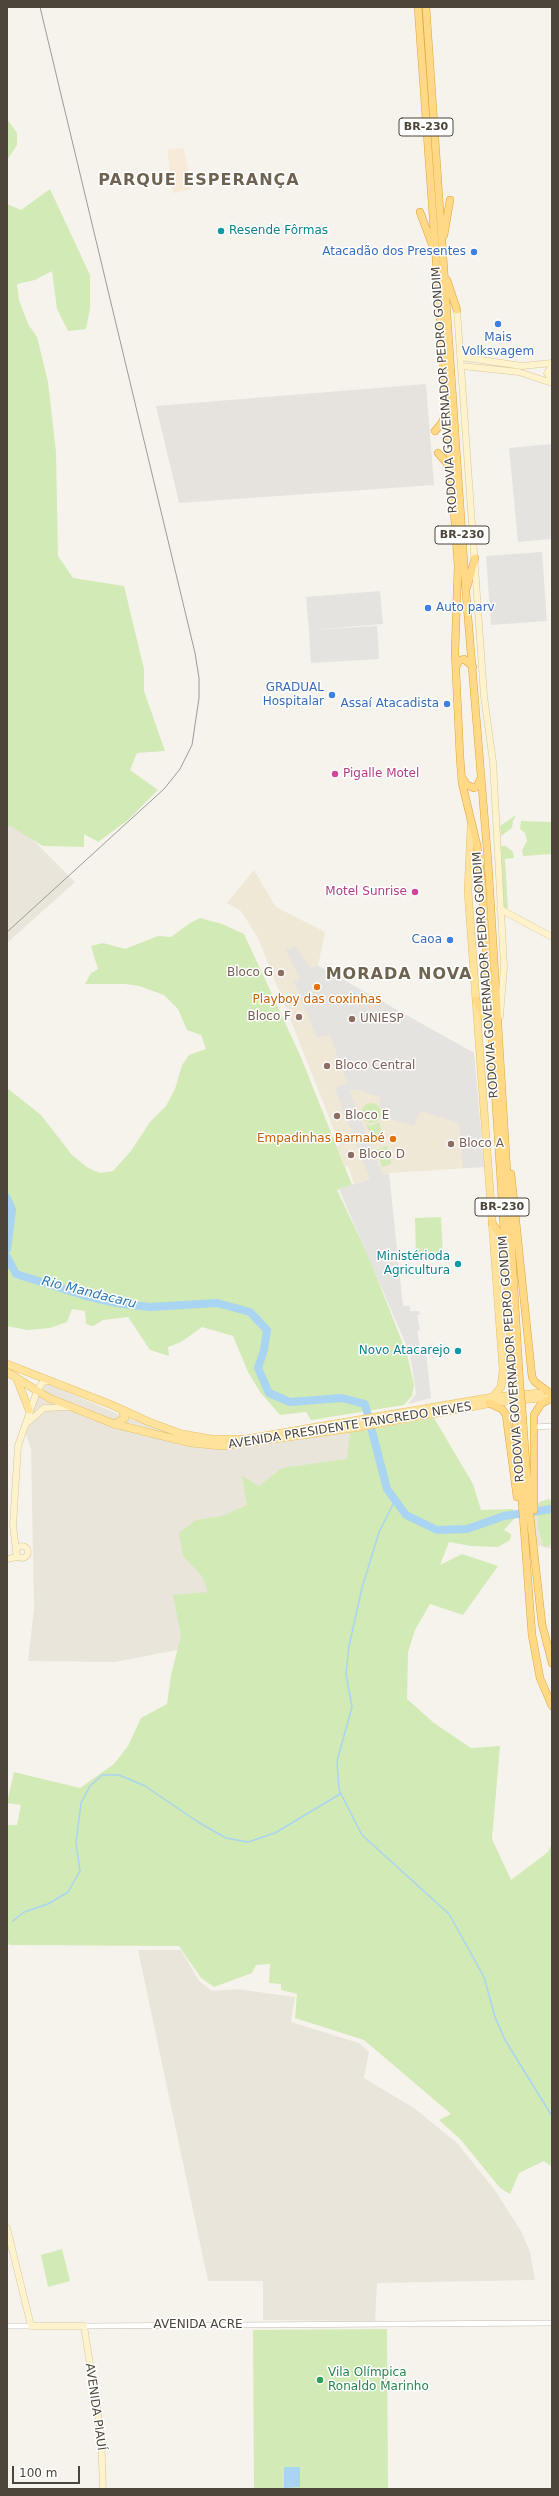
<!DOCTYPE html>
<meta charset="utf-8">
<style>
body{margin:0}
#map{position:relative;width:559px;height:2496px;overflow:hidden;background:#f6f3ec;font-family:"DejaVu Sans",sans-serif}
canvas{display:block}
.frame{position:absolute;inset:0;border:8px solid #4b4439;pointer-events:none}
.scale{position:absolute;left:12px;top:2466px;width:68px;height:18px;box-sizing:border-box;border:2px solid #4b4439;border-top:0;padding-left:5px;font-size:12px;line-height:14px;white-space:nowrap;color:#4b4439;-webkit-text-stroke:3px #fff;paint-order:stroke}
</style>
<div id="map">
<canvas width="559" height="2496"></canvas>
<div class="frame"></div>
<div class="scale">100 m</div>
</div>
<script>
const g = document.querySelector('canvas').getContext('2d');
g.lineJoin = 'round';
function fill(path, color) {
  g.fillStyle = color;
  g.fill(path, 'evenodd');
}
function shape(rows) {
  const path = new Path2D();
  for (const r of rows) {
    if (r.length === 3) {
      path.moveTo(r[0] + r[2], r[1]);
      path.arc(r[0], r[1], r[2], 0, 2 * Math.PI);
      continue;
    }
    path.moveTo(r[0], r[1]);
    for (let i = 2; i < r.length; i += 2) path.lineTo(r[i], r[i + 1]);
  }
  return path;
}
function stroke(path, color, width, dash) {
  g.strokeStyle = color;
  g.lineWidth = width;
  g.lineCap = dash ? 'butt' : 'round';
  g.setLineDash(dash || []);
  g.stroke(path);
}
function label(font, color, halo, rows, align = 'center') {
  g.font = font + ' "DejaVu Sans",sans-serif';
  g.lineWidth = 3;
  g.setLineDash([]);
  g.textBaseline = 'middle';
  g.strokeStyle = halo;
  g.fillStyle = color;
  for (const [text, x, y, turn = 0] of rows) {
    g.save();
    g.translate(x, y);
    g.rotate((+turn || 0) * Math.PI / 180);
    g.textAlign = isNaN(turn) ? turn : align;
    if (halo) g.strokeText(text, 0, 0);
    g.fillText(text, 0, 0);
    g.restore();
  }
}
const residential = shape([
 [7,814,75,882,7,943],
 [44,1382,125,1417,180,1435,216,1442,365,1419,385,1455,296,1627,115,1662,28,1661,34,1609,31,1449,23,1425],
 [552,1508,552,1549,531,1544,530,1515],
 [138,1950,181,1950,199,1981,212,1991,236,1989,295,1997,291,2022,359,2043,369,2052,364,2078,414,2108,457,2143,494,2189,521,2231,530,2252,535,2280,377,2283,375,2321,263,2320,263,2281,208,2281]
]);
const commercial = shape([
 [184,148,192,189,173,193,167,150]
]);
const industrial = shape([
 [426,384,434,485,179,503,156,406]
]);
const education = shape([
 [254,870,276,907,325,932,318,966,474,1053,484,1167,389,1173,354,1184,348,1166,345,1167,337,1146,340,1145,258,938,241,911,227,903]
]);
const green = shape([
 [7,119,17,133,17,145,7,160],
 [50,189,90,275,90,309,86,329,68,331,57,309,52,271,35,280,17,284,19,300,28,324,37,337,48,382,56,452,58,556,73,578,124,586,144,669,144,691,165,751,137,753,130,770,158,790,128,820,98,842,84,834,84,847,43,846,10,826,7,826,7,204,21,210],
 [516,815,513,821,512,828,501,836,500,826],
 [521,821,552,822,552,854,523,856,522,850,527,841,525,833,520,829],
 [501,846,506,846,513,852,514,858,505,859,508,909,504,907],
 [200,918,222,924,244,934,300,1055,352,1185,337,1190,368,1255,407,1354,414,1385,412,1396,404,1405,311,1420,306,1412,280,1415,260,1392,248,1372,233,1336,202,1327,181,1342,168,1347,169,1356,150,1350,128,1317,103,1320,93,1326,86,1324,85,1311,72,1309,67,1322,50,1328,27,1330,7,1326,7,1088,41,1115,72,1155,88,1168,100,1173,113,1171,131,1151,150,1122,166,1106,175,1089,182,1065,189,1055,206,1049,201,1035,187,1030,178,1009,164,995,139,986,125,984,85,984,91,973,98,969,91,946,103,943,125,949,158,936,171,937,190,923],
 [371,1113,10],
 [379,1122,383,1137,373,1141,366,1124,371,1126],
 [386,1146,391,1151,388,1157,391,1158,391,1164,382,1167,376,1150],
 [441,1217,443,1258,416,1258,415,1218],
 [434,1418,473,1484,481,1510,513,1509,514,1519,504,1530,511,1534,510,1540,498,1547,471,1546,449,1542,440,1565,462,1554,498,1566,463,1615,430,1604,415,1630,408,1652,407,1699,434,1723,471,1748,500,1746,492,1839,511,1880,548,1852,552,1843,552,2167,544,2161,519,2173,510,2194,500,2188,461,2140,439,2120,451,2114,364,2040,295,2018,297,1994,281,1990,281,1984,269,1983,270,1964,256,1965,252,1973,214,1987,201,1978,179,1946,9,1945,7,1939,7,1825,17,1825,21,1805,7,1803,14,1772,80,1788,114,1764,128,1746,141,1718,167,1704,171,1675,181,1636,173,1595,208,1592,202,1576,183,1556,179,1533,196,1520,223,1516,247,1505,242,1476,259,1486,282,1468,347,1459,350,1433],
 [549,1499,552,1502,552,1515,550,1517,552,1522,552,1544,544,1547,538,1529,537,1506,539,1502],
 [62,2249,70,2281,48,2287,41,2255],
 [387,2329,388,2489,254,2489,253,2330]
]);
const parking = shape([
 [552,444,552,539,518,542,509,448],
 [542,552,547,621,491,625,486,556],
 [380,591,383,624,309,630,306,597],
 [377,626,379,659,311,663,309,630],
 [295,946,311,968,317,965,474,1053,484,1167,463,1168,459,1123,420,1111,414,1126,386,1118,386,1112,381,1109,379,1096,371,1095,362,1090,349,1090,383,1175,389,1173,403,1306,410,1306,410,1311,419,1311,420,1315,417,1315,420,1330,417,1331,421,1352,426,1351,431,1398,408,1404,416,1394,410,1354,339,1189,370,1179,335,1089,347,1082,330,1035,317,1038,294,982,300,979,286,950]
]);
const water = shape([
 [284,2467,300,2467,300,2487,284,2488]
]);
const stream = shape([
 [395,1500,379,1532,362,1588,349,1646,346,1674,352,1707,337,1761,339,1790,362,1835,449,1914,484,1977,495,2017,505,2040,552,2116],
 [13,1921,24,1912,48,1904,68,1892,80,1871,76,1843,81,1803,90,1786,102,1775,119,1775,145,1786,198,1822,226,1838,248,1842,275,1833,340,1794]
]);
const river = shape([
 [7,1198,12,1210,7,1249],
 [7,1257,16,1274,86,1296,121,1304,150,1307,217,1303,250,1312,267,1330,264,1350,258,1368,269,1393,290,1402,342,1398,365,1404,387,1489,406,1515,437,1530,467,1529,504,1516,552,1509]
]);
const tertiary = shape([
 [534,1427,552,1426],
 [7,2326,31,2326],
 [84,2326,552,2323]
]);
const secondary = shape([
 [457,310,484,696,493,762,504,967,500,1016],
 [461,357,522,366,552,363],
 [462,366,519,372,552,383],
 [552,366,547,373,552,381],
 [500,909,552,937],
 [26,1424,44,1408,68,1407],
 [22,1552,6],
 [16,1550,13,1525,18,1446,37,1391,43,1382,49,1381],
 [7,1559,17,1557],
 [7,2228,31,2326,84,2326,101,2434,103,2489]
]);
const primary = shape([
 [471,826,468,891,503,1370,501,1387,493,1397],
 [7,1364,112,1405,149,1422,182,1434,212,1439,246,1439,493,1397,541,1393],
 [7,1372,49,1398,114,1424,191,1443,222,1446,354,1428,498,1402,552,1397],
 [16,1377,29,1410],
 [114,1424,125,1418,122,1410]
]);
const trunk = shape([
 [418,7,458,566,455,651,460,757,462,783,477,845,482,885,514,1387],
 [426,7,466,593,488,861,520,1387],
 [420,212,432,244],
 [444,235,450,200],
 [447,280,457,310],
 [435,431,442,423,445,415],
 [438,453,446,462,449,469],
 [467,587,475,558],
 [456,667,459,661,464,659,473,667],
 [463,779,467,785,474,788,477,786,481,778],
 [476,1000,488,1024],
 [511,1174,532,1377,535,1382,550,1393],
 [492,1223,503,1239],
 [489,1403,502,1409,506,1415,517,1497],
 [515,1408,532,1635,540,1678,552,1706],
 [522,1408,529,1507,542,1624,552,1663],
 [534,1510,534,1415,541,1404,552,1398]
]);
const tram = shape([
 [7,932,164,789,180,769,192,745,199,698,199,678,195,653,40,7]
]);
const trunkBridge = shape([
 [514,1387,515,1408],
 [520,1387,522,1408]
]);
const markers = [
 [221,231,4,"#0f9aa8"],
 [474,252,4,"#3f7fe0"],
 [498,324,4,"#3f7fe0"],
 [428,608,4,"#3f7fe0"],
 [332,695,4,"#3f7fe0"],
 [447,704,4,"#3f7fe0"],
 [335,774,4,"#d1479c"],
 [415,892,4,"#d1479c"],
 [450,940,4,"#3f7fe0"],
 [281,973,4,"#8d6e63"],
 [317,987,4,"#e8710a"],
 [299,1017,4,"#8d6e63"],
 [352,1019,4,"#8d6e63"],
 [327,1066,4,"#8d6e63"],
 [337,1116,4,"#8d6e63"],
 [393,1139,4,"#e8710a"],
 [451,1144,4,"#8d6e63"],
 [351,1155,4,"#8d6e63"],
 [458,1264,4,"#0f9aa8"],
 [458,1351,4,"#0f9aa8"],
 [320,2380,4,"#2e9e5b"]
];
const shields = [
 [426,127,54],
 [462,535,54],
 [502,1207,54]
];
const shieldNames = [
 ["BR-230",426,127],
 ["BR-230",462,535],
 ["BR-230",502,1207]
];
const cultureNames = [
 ["Resende Fôrmas",229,231,"left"],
 ["Ministérioda",450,1257],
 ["Agricultura",450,1271],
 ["Novo Atacarejo",450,1351]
];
const shopNames = [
 ["Atacadão dos Presentes",466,252],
 ["Mais",498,338,"center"],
 ["Volksvagem",498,352,"center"],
 ["Auto parv",436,608,"left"],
 ["GRADUAL",324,688],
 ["Hospitalar",324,702],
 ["Assaí Atacadista",439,704],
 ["Caoa",442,940]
];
const streetNames = [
 ["RODOVIA GOVERNADOR PEDRO GONDIM",445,390,-94],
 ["RODOVIA GOVERNADOR PEDRO GONDIM",486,975,-94],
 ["RODOVIA GOVERNADOR PEDRO GONDIM",512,1359,-94],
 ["AVENIDA PRESIDENTE TANCREDO NEVES",350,1426,-9],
 ["AVENIDA ACRE",198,2325],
 ["AVENIDA PIAUÍ",95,2407,82]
];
const hotelNames = [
 ["Pigalle Motel",343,774],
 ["Motel Sunrise",407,892,"right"]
];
const educationNames = [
 ["Bloco G",273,973,"right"],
 ["Bloco F",291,1017,"right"],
 ["UNIESP",360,1019],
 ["Bloco Central",335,1066],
 ["Bloco E",345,1116],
 ["Bloco A",459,1144],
 ["Bloco D",359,1155]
];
const foodNames = [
 ["Playboy das coxinhas",317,1000],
 ["Empadinhas Barnabé",385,1139,"right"]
];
const leisureNames = [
 ["Vila Olímpica",328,2373],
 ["Ronaldo Marinho",328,2387]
];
const waterNames = [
 ["Rio Mandacaru",89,1293,14]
];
const districtNames = [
 ["PARQUE ESPERANÇA",199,181],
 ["MORADA NOVA",399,975]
];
fill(residential, '#eae5da');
fill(commercial, '#f7ead8');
fill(industrial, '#e6e2dd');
fill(education, '#efe8d6');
fill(green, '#d2eab5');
fill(parking, '#e5e3e0');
fill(water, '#a9d4f2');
stroke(stream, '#a9d4f2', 1.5);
stroke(river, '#a9d4f2', 8);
stroke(tertiary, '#c2bbae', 6);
stroke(secondary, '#d6c79b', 7);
stroke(primary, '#e6c16a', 8);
stroke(trunk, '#e0a43c', 8);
stroke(tertiary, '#fff', 5);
stroke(secondary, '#fff3cd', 6);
stroke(primary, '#ffe39c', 7);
stroke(trunk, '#ffd985', 7);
stroke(tram, '#9a9a9a', 1);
stroke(trunkBridge, '#e0a43c', 8, []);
stroke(trunkBridge, '#ffd985', 7);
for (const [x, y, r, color] of markers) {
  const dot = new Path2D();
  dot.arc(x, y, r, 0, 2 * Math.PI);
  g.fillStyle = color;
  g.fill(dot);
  stroke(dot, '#fff', 1.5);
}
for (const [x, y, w] of shields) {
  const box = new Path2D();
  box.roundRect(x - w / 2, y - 9, w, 18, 3);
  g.fillStyle = '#fff';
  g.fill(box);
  stroke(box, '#4b4439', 1);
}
label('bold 11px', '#4b4439', null, shieldNames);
label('12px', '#0d838f', '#fff', cultureNames, 'right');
label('12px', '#366cbe', '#fff', shopNames, 'right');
label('12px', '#4b4439', '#fff', streetNames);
label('12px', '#b23c85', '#fff', hotelNames, 'left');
label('12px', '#785e54', '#fff', educationNames, 'left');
label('12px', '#c56008', '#fff', foodNames);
label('12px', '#27864d', '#fff', leisureNames, 'left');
label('italic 13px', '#2e7ab2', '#fff', waterNames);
g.letterSpacing = '1px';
label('bold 16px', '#6e6250', '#fff', districtNames);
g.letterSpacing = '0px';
</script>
